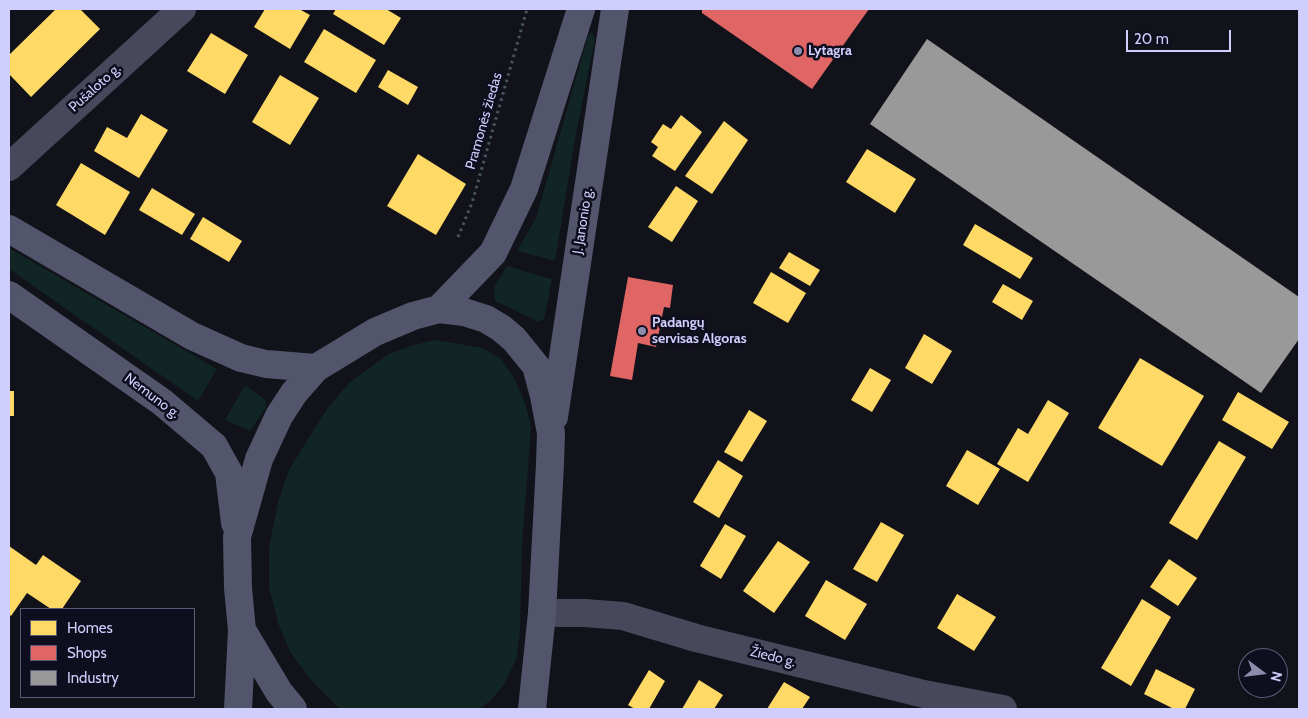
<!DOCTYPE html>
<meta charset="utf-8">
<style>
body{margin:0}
#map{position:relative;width:1308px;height:718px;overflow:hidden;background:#12121a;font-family:Cabin,sans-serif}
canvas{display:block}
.frame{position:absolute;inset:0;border:10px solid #cfcefc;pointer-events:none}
.legend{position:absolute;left:20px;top:608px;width:175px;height:90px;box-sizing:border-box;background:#0f0e1e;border:1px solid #5c5b77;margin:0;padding:6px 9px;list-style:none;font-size:15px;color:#cfcefc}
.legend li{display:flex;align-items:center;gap:10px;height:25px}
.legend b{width:25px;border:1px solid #5c5b77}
.north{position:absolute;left:1238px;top:648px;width:50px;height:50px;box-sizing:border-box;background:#0f0e1e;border:1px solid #5c5b77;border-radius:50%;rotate:105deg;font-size:14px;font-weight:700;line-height:20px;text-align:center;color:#cfcefc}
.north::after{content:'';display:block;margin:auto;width:18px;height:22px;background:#8d8cad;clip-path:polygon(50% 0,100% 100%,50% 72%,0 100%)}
.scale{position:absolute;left:1126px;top:30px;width:105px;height:22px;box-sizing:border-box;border:2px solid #cfcefc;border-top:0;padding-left:6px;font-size:15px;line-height:18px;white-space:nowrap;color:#cfcefc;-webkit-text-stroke:4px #0f0e1e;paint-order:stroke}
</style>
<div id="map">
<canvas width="1308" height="718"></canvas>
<div class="frame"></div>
<ul class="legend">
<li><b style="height:14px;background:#ffd966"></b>Homes</li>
<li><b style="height:14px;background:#e06666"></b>Shops</li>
<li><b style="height:14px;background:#999"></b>Industry</li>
</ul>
<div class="north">N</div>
<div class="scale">20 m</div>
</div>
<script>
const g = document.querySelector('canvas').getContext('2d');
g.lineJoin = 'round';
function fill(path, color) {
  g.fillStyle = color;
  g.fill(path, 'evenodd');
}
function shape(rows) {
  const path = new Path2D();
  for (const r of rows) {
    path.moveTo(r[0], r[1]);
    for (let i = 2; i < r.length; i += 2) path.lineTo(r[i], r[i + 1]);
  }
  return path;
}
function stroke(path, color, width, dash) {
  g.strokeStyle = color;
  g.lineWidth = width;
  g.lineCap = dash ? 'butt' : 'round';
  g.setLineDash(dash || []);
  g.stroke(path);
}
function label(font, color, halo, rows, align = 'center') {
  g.font = font + ' Cabin,sans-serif';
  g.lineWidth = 5;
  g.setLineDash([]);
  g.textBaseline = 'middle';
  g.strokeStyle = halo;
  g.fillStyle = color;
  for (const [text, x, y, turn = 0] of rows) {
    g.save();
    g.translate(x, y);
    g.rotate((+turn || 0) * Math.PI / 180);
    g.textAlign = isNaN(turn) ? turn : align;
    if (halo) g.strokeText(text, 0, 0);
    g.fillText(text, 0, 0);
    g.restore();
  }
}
const green = shape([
 [592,32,595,39,577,128,555,261,517,251,536,218,588,36],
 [9,248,217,369,198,401,9,269],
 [507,266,552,279,544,319,539,322,495,301,494,287],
 [435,340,483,348,501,359,514,378,525,403,531,427,522,544,520,630,517,657,505,683,491,700,479,709,340,709,311,680,290,652,278,623,269,587,269,547,278,502,289,470,305,444,327,409,349,383,389,354,414,345],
 [245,385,266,400,265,409,250,431,225,420]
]);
const homes = shape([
 [56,9,80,9,100,29,31,97,9,74,9,55],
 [265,9,299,9,310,15,290,49,254,27],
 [336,9,386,9,401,18,384,45,333,14],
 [324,29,376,60,356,93,304,62],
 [211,33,248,55,225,94,187,71],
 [388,70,418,87,408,105,378,87],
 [280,75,319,98,290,145,252,122],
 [141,114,168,130,139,178,94,151,107,127,127,138],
 [681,115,702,132,675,171,652,156,658,147,651,142,663,124,671,129],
 [724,121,748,140,712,194,685,176],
 [867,149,916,179,895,213,846,182],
 [418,154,466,184,436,235,387,206],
 [81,163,130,192,105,235,56,205],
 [676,186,698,201,672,242,648,227],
 [152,188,195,214,182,235,139,210],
 [203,217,242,241,229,262,190,239],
 [975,224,1033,258,1020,279,963,245],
 [789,252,820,270,810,286,779,268],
 [771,272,806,293,788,323,753,303],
 [1003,284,1033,301,1022,320,992,302],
 [924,334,952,351,932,384,905,368],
 [1140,358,1204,396,1162,466,1098,428],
 [870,368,891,380,872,412,851,400],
 [9,391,14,391,14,416,9,416],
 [1238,392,1289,422,1272,449,1222,420],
 [1048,400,1069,413,1028,482,997,464,1018,428,1028,434],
 [749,410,767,421,742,462,724,452],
 [1219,441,1246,457,1197,540,1169,523],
 [967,450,1000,469,978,505,946,486],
 [718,460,743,476,719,518,693,502],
 [881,522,904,535,877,582,853,569],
 [725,524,746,536,721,579,700,566],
 [778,541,810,562,774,613,743,591],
 [9,546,36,565,43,555,81,581,62,609,51,609,27,593,11,616,9,614],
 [1169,559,1197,578,1178,606,1150,587],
 [826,580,867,604,845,640,805,616],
 [957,594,996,617,974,651,937,628],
 [1142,599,1171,617,1131,686,1101,668],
 [1156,669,1195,689,1185,709,1174,709,1144,694],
 [649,670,665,681,649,709,635,709,628,705],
 [699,680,723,695,714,709,682,709],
 [784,682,810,697,802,709,767,709]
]);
const shops = shape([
 [702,9,869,9,812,89,702,13],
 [628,277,673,285,670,308,664,307,656,347,638,343,632,380,610,376]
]);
const industry = shape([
 [927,39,1299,297,1299,339,1261,393,870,124]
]);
const path = shape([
 [458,237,472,203,527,9]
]);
const minor = shape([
 [9,167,182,9],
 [542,613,585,613,623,616,696,638,924,694,1003,709]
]);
const secondary = shape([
 [9,229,192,336,241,358,266,364,316,368],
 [9,295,162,402,214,446,229,473,235,523],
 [439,309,493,253,524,189,581,9],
 [554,417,615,9],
 [238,709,242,630],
 [293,709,279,692,242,630,238,588,237,537,259,459,279,416,294,393,316,368,375,332,413,316,439,309,464,312,486,319,501,328,514,339,536,366,544,396,551,433,550,464,542,613,532,709]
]);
const markers = [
 [798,51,5,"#8d8cad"],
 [642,331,5,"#8d8cad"]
];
const poiNames = [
 ["Lytagra",808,51],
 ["Padangų",652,323],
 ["servisas Algoras",652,339]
];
const streetNames = [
 ["Pušaloto g.",95,88,-42],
 ["Pramonės žiedas",484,121,-74],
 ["J. Janonio g.",583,221,-81],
 ["Nemuno g.",152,396,37],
 ["Žiedo g.",773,657,14]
];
fill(green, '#112524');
fill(homes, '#ffd966');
fill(shops, '#e06666');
fill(industry, '#999');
stroke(path, '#485660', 3, [2.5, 4]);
stroke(minor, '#47485b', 28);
stroke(secondary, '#53556d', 28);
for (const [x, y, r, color] of markers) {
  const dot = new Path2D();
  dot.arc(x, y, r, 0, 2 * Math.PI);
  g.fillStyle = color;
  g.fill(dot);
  stroke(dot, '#0f0e1e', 2);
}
label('bold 14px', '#cfcefc', '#0f0e1e', poiNames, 'left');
label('14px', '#cfcefc', '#0f0e1e', streetNames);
</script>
